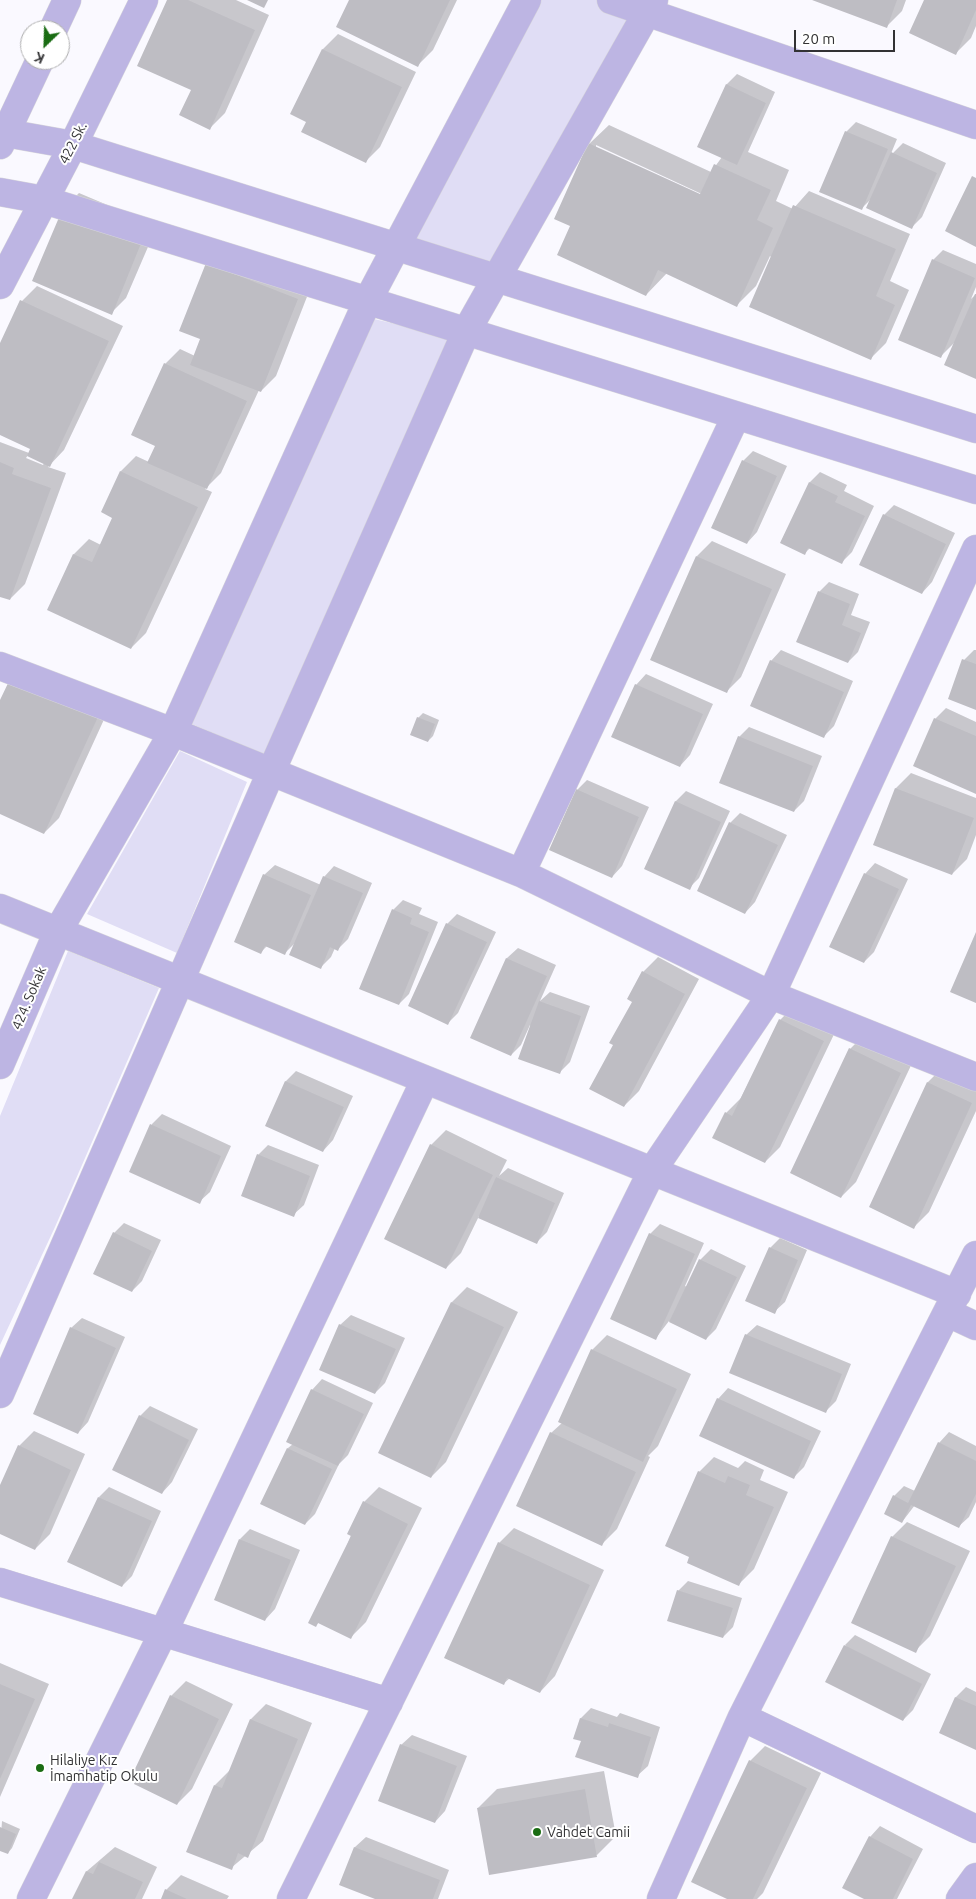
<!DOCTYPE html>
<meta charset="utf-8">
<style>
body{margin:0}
#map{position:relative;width:976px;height:1899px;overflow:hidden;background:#faf9ff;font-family:Ubuntu,sans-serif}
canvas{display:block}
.north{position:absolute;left:20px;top:20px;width:50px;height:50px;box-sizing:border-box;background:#fff;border:1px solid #adadae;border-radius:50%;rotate:204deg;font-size:14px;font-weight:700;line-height:20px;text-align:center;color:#323234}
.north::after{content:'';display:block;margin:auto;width:18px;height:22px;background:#1a6c13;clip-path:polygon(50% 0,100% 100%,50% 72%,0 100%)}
.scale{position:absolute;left:794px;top:30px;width:101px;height:22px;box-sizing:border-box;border:2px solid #323234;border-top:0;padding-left:6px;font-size:15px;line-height:18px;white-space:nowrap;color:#323234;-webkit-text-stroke:4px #fff;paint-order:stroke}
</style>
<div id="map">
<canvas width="976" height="1899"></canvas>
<div class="north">K</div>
<div class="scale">20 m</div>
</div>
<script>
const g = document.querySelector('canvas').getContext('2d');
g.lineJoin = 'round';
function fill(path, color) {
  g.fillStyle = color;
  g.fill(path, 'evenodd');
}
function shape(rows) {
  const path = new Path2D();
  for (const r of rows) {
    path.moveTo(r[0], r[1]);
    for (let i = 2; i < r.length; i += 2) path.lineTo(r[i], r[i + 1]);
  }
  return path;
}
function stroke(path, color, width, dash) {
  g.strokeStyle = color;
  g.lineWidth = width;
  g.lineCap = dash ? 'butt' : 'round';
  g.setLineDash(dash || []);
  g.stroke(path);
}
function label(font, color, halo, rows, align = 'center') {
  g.font = font + ' Ubuntu,sans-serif';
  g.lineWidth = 4;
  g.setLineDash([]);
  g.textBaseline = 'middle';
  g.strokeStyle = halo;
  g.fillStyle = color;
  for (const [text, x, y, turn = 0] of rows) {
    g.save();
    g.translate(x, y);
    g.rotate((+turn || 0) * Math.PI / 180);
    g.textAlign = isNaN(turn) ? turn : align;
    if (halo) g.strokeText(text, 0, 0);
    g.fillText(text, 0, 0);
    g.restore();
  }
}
const green = shape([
 [527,0,654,0,496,279,396,247],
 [374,319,453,337,265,755,189,723],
 [180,751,247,782,177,953,87,914],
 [68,951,159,988,55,1227,0,1345,0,1116]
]);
const shadow = shape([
 [168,0,236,0,269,15,225,113,210,128,192,89],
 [350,0,457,0,433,50,418,65],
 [815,0,906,0,902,11,887,26],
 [925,0,976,0,976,26,971,38,956,53],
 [338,34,416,72,380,147,365,162,308,121,292,114,323,49],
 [737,74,775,92,748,152,789,170,776,201,793,209,809,191,910,234,890,281,909,290,886,343,871,358,770,256,756,286,737,305,667,273,646,295,571,226,589,144,609,125,711,172,722,157,698,146,727,84],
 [596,145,706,196,705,198,596,148],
 [856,122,897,139,890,156,903,143,946,163,922,217,912,227,871,199,861,209,846,132],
 [79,193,157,226,126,298,111,313,64,208],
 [943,250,976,264,976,287,971,299,976,294,976,377,955,342,941,356,933,260],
 [207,264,312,284,276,376,261,391,259,390,221,473,205,489,212,492,146,633,131,648,49,610,74,554,89,539,101,545,114,517,103,512,121,471,136,456,149,462,157,445,165,364,180,349,195,356,202,338],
 [37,286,123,326,64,450,48,467,66,473,25,584,10,599,0,595,0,442,29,453,32,448,0,433,0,346,22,301],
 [28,455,44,463,43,465,26,458],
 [753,451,787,466,757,532,747,543,743,461],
 [820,472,847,485,844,491,874,506,852,552,842,562,811,547,804,554,781,542,810,482],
 [894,505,955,533,932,582,922,593,884,515],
 [712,541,786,574,741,677,726,692,697,556],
 [829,582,859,594,851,615,870,622,858,652,848,662,819,592],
 [781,650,853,681,834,726,824,736,771,661],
 [974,650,976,650,976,709,964,660],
 [646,674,713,704,690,755,680,766,636,685],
 [112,702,59,818,44,833,0,813,0,703],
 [946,708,976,722,976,793,915,765,935,719],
 [423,713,439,720,433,736,428,741,418,718],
 [749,727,822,756,804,801,794,811,739,737],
 [911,773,976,798,976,835,967,859,952,874,875,844,896,788],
 [587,780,649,807,622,866,612,877,577,790],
 [686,791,730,811,699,878,689,888,646,868,676,801],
 [740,813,787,835,755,902,745,913,730,823],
 [875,863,908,879,874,952,864,962,865,874],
 [275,865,321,885,324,877,334,866,372,883,348,939,338,949,335,948,331,957,321,967,295,943,285,953,267,946,261,952,264,875],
 [403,900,422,908,419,914,438,922,409,994,399,1004,393,910],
 [457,914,496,932,458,1013,448,1023,447,924],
 [518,948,556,965,540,1001,550,992,590,1006,570,1062,560,1072,530,1025,521,1045,511,1055,472,1038,507,958],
 [658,957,699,979,639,1091,624,1106,615,1044,634,1001,629,998,643,972],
 [795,1005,838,1026,780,1147,765,1162,726,1113,741,1098,780,1020],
 [865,1034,915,1057,856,1182,841,1197,850,1049],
 [943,1067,976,1083,976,1111,929,1212,914,1227,870,1207,928,1082],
 [296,1071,353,1096,333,1140,323,1151,266,1125,286,1081],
 [162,1114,231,1146,210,1192,199,1202,131,1171,152,1124],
 [446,1130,507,1160,499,1176,508,1168,564,1193,547,1232,537,1242,479,1216,461,1253,446,1268,431,1145],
 [268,1145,319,1165,304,1205,293,1215,258,1155],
 [124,1223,161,1240,142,1281,132,1291,114,1233],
 [660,1224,704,1243,685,1286,687,1287,700,1260,711,1249,746,1266,716,1329,706,1339,669,1321,656,1338,650,1234],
 [780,1238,807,1250,785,1302,774,1312,770,1248],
 [467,1287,518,1312,446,1462,431,1477,380,1452,452,1302],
 [351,1315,405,1338,385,1383,375,1393,340,1325],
 [82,1318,125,1337,88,1422,78,1433,71,1328],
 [757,1325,851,1364,836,1401,826,1411,746,1335],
 [607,1335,691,1374,658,1446,648,1456,650,1457,617,1529,602,1544,551,1433,562,1423,592,1350],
 [322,1379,373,1403,348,1455,339,1464,315,1514,305,1524,288,1448,293,1444,312,1390],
 [728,1388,821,1431,804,1467,794,1477,718,1399],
 [150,1406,198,1429,172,1482,162,1493,140,1416],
 [34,1431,85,1454,50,1534,35,1549,0,1533,0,1488,19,1446],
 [949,1432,976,1446,976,1502,969,1517,958,1527,915,1505,902,1522,894,1496,904,1486,915,1491,939,1443],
 [714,1457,738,1468,745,1461,764,1470,760,1480,788,1492,754,1569,739,1584,691,1556,699,1472],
 [109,1487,161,1511,132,1576,122,1586,99,1497],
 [379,1487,422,1508,366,1622,351,1637,319,1622,316,1625,364,1502],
 [907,1522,970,1551,930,1636,915,1651,892,1537],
 [514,1528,604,1570,555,1676,540,1692,510,1678,503,1684,499,1543],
 [250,1529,300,1550,275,1609,265,1620,240,1539],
 [688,1581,742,1598,733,1627,723,1637,678,1591],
 [855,1635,931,1674,913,1710,903,1720,845,1645],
 [0,1663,49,1684,0,1797],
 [186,1681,233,1704,192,1789,177,1804,171,1696],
 [966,1687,976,1692,976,1749,940,1732,956,1697],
 [266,1704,312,1723,263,1841,231,1868,215,1785,230,1770,251,1719],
 [591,1708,617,1717,620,1713,660,1727,648,1766,637,1776,583,1740,574,1738,581,1718],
 [412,1735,467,1756,445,1811,435,1822,401,1745],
 [765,1746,821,1773,763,1893,757,1899,730,1899,750,1761],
 [604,1771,616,1836,597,1855,478,1808,497,1789],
 [2,1821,20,1829,12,1848,8,1853,0,1850],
 [880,1826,923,1849,897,1899,867,1899,844,1887,870,1837],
 [366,1837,449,1870,438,1899,378,1899,341,1885,355,1847],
 [115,1847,157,1867,142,1899,74,1899,87,1871],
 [181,1875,229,1896,227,1899,162,1899,166,1890]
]);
const building = shape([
 [167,0,188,0,255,30,210,130,179,115,191,90,137,66],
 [247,0,268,0,264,8],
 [349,0,450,0,418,67,336,27],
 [812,0,897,0,887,28],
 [924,0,976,0,976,10,956,55,909,33],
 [322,49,402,87,366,163,301,132,306,122,290,114],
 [726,84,766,103,737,165,697,147],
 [845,131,888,149,862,210,819,192],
 [588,143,700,194,714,164,771,190,757,220,773,228,737,307,658,270,646,296,557,255,570,226,554,219],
 [891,152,937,173,912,229,866,208],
 [972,176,976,178,976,247,945,231],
 [793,205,896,249,876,296,895,305,871,360,749,307],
 [63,208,142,241,112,315,32,281],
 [932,259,975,278,941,358,898,340],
 [206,263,298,299,261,392,190,365,200,339,179,331],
 [975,294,976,294,976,379,944,365],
 [20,300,109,341,50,467,27,456,30,449,0,435,0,343],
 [164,363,247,401,207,489,147,463,155,446,131,435],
 [742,460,777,476,747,544,711,528],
 [0,462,14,468,12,474,51,488,10,600,0,597],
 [120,471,198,507,131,649,47,610,73,554,92,562,112,518,101,512],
 [809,482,838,496,835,502,865,516,842,564,808,548,805,555,780,543],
 [883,514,946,544,922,594,859,565],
 [696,556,772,589,727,693,650,660],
 [818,591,850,604,842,625,861,633,848,663,796,642],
 [962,659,976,664,976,710,948,699],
 [770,660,844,692,824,738,750,706],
 [11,677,98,717,44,834,0,814,0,700],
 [635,684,703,714,680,767,611,737],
 [417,717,435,724,428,742,410,735],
 [934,718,976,736,976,794,913,766],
 [738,736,813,766,794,812,719,783],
 [895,788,974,818,952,875,873,845],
 [576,789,639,817,612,878,549,850],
 [675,801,721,822,690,890,644,869],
 [729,822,778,845,745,914,697,891],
 [864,873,899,889,864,963,829,947],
 [263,874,311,895,285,955,265,946,261,954,234,942],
 [323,876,363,893,338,951,330,947,321,969,289,955],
 [392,909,412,918,410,924,429,932,399,1005,359,989],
 [446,923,487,942,448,1025,408,1006],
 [976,932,976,1003,950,992],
 [506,958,547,976,511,1056,470,1038],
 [642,971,685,994,624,1107,589,1089,613,1045,609,1043,632,1002,627,999],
 [539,1001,581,1016,560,1074,518,1059],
 [779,1019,824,1041,765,1163,712,1138,725,1112,732,1116],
 [849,1048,901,1073,841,1198,790,1173],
 [285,1081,344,1107,323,1152,265,1126],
 [927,1082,972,1103,914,1229,869,1207],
 [150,1124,221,1156,200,1204,129,1172],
 [430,1144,493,1175,446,1269,384,1239],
 [257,1154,310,1176,294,1217,241,1196],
 [496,1177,555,1203,537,1244,478,1218],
 [113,1232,152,1251,132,1292,93,1274],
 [649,1233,695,1254,656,1340,610,1319],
 [769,1247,798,1260,775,1314,745,1301],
 [699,1259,737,1277,706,1340,669,1322],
 [451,1302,504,1327,431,1478,378,1453],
 [339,1324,396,1349,375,1394,319,1370],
 [70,1327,116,1348,78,1434,33,1414],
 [745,1334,842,1374,826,1413,729,1373],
 [591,1349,677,1389,643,1462,558,1422],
 [311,1389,364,1414,338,1466,286,1442],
 [717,1398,811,1441,794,1479,699,1436],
 [139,1415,189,1440,162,1494,112,1470],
 [550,1432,636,1472,602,1546,516,1506],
 [938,1442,976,1461,976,1494,959,1528,911,1505,902,1523,884,1514,893,1495,908,1503],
 [18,1445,71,1470,35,1550,0,1534,0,1485],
 [287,1448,332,1469,305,1525,260,1504],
 [698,1471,725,1483,728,1476,750,1485,746,1495,774,1507,739,1586,687,1563,689,1557,665,1546],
 [98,1497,152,1521,122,1587,67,1562],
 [363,1501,408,1524,351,1639,318,1623,316,1627,308,1623,351,1536,347,1534],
 [891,1536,956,1566,916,1653,851,1623],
 [239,1539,291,1560,265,1621,214,1600],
 [498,1542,590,1585,540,1693,507,1678,504,1685,444,1658],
 [677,1590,733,1608,723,1638,667,1621],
 [844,1645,922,1684,903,1721,825,1682],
 [0,1684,35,1699,0,1779],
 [170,1695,219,1719,177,1805,134,1784,139,1773,134,1771],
 [955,1697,976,1706,976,1750,939,1733],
 [580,1718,608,1727,609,1723,651,1737,638,1778,575,1757,581,1741,573,1739],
 [250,1719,298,1739,248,1858,238,1853,232,1870,186,1852,214,1785,222,1788],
 [400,1744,457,1766,435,1823,378,1801],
 [749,1760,807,1788,753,1899,727,1899,691,1882],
 [585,1789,597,1857,489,1875,477,1808],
 [0,1827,16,1834,8,1854,0,1851],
 [869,1836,913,1859,893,1899,864,1899,842,1888],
 [354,1847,440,1880,433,1899,375,1899,339,1885],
 [99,1862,143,1882,135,1899,72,1899,86,1871,93,1874],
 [165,1889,187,1899,161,1899]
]);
const minor = shape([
 [611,0,976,125],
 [53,30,67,0],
 [0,132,73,145,976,429],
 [0,145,40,60],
 [0,192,44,200,976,490],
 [0,285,73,145,144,0],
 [0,666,173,732,521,873,771,995,976,1077],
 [521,873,736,416],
 [0,908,957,1294],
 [0,1065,58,931,173,732,367,302,527,0],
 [948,1313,976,1326],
 [0,1394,271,772,466,332,654,0],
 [0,1582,389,1702],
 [742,1717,976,1829],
 [31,1899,163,1633,425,1080],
 [291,1899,652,1171,771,995,976,549],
 [661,1899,742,1717,976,1255],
 [960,1899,976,1877]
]);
const markers = [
 [40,1768,5,"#1a6c13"],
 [537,1832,5,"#1a6c13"]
];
const streetNames = [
 ["422 Sk.",73,143,-63],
 ["424. Sokak",29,998,-67]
];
const poiNames = [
 ["Hilaliye Kız",50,1760],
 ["İmamhatip Okulu",50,1776],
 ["Vahdet Camii",547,1832]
];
fill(green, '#e0ddf5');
fill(shadow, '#0003');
fill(building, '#bebdc3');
stroke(minor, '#d6d5da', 29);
stroke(minor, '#bdb5e3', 28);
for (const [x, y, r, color] of markers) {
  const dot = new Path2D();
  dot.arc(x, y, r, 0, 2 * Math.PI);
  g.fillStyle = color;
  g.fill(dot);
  stroke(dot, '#fff', 2);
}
label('14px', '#323234', '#fff', streetNames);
label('14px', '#323234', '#fff', poiNames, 'left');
</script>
